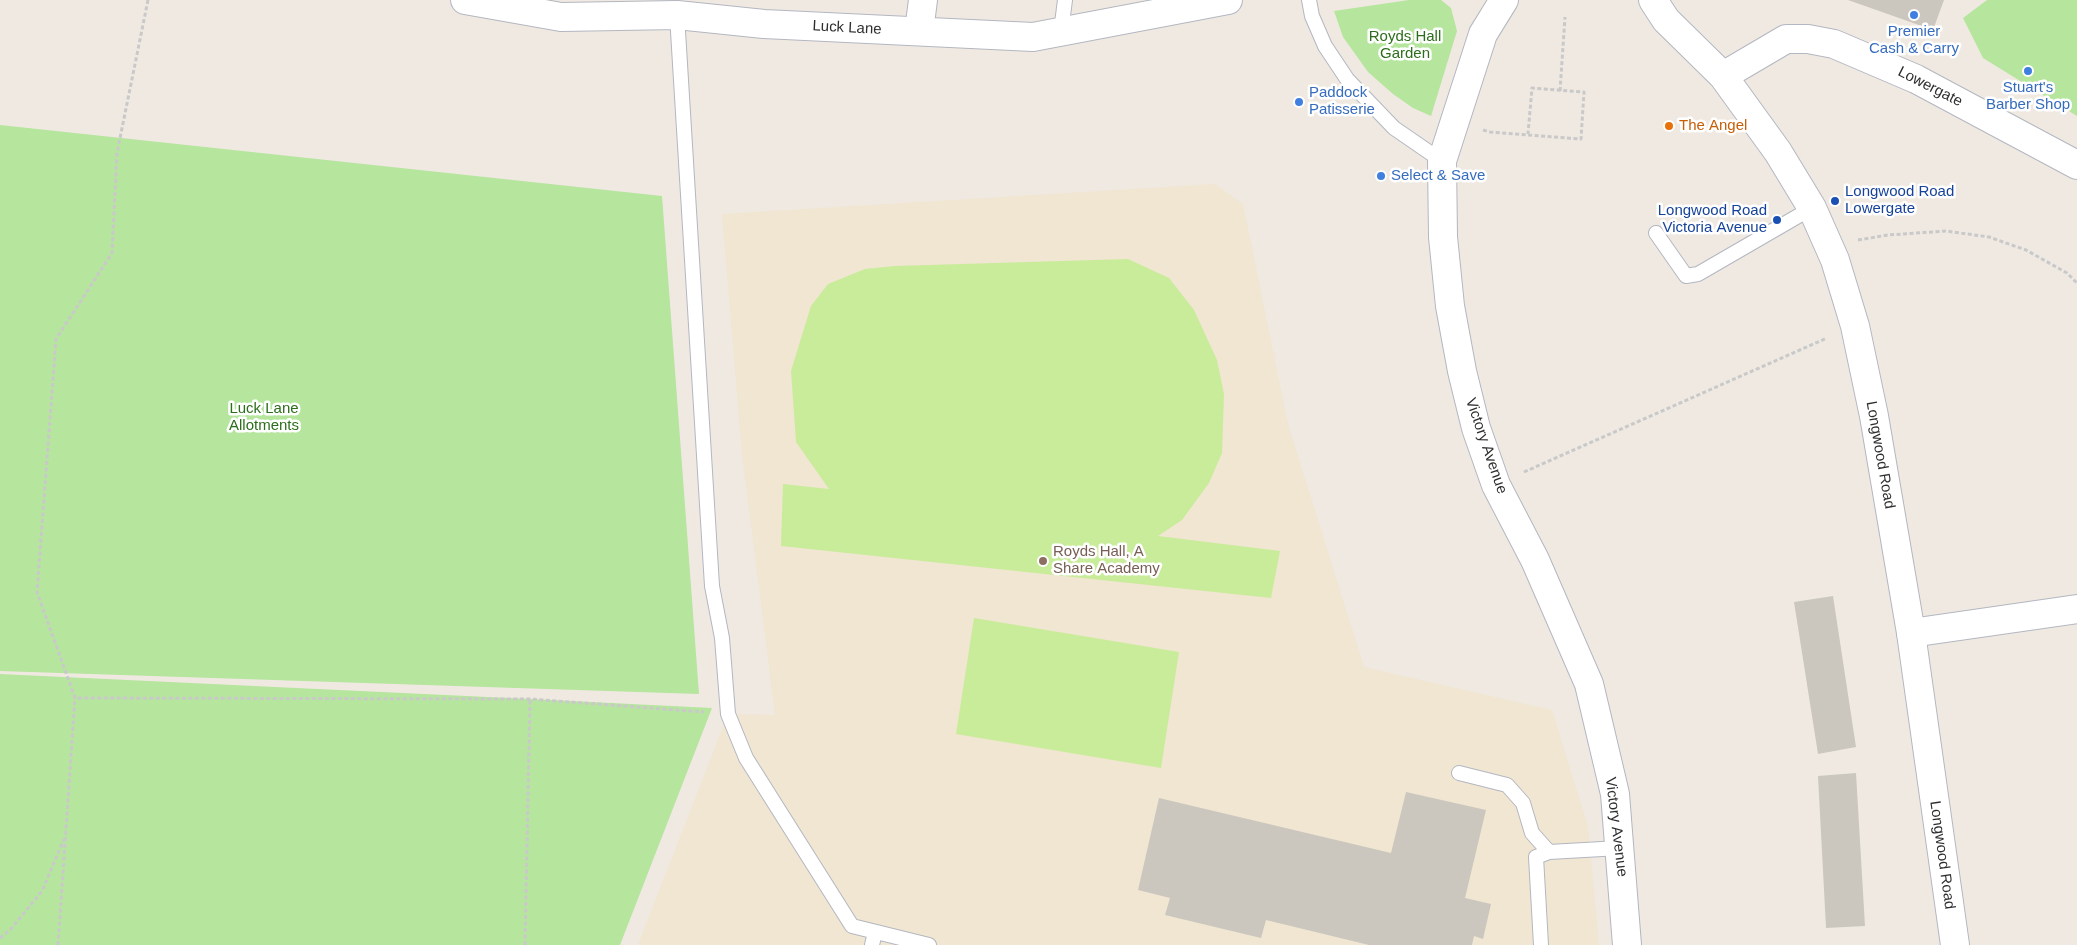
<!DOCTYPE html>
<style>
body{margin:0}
canvas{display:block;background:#efe9e1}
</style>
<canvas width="2077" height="945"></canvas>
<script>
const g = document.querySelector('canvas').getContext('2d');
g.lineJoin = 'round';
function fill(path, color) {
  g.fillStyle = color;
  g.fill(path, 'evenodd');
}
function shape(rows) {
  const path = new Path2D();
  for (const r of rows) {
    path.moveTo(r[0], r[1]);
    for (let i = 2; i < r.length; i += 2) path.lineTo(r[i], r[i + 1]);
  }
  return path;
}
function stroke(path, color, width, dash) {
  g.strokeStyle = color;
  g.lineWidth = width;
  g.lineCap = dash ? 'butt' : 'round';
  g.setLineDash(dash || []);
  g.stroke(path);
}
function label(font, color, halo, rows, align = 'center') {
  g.font = font + ' Arial,sans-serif';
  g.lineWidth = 5;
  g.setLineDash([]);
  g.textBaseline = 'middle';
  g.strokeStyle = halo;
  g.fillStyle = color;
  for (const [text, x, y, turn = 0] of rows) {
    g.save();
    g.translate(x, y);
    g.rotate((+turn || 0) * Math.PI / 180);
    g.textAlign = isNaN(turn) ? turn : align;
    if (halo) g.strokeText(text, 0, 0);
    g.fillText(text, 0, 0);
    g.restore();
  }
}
const education = shape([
 [1215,184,1243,204,1288,424,1364,667,1552,710,1588,827,1599,945,638,945,728,714,775,715,742,455,722,214]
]);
const green = shape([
 [1409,0,1441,0,1451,8,1457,31,1431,116,1413,108,1393,94,1368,72,1343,37,1334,11],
 [1987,0,2077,0,2077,116,1983,58,1963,18],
 [0,125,662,196,699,694,0,671],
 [0,674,530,699,712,708,620,945,0,945]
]);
const pitch = shape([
 [1128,259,1169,278,1194,310,1217,360,1224,394,1222,453,1209,483,1182,520,1158,536,1280,551,1271,598,781,546,783,484,829,489,796,442,791,371,811,306,828,284,865,269,895,266],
 [974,618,1179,652,1161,768,956,734]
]);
const building = shape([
 [1848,0,1944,0,1933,30],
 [1833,596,1856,747,1818,754,1794,602],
 [1856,773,1865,926,1826,928,1818,776],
 [1406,792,1486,810,1465,898,1491,904,1483,939,1474,936,1472,945,1369,945,1266,920,1261,938,1165,915,1170,898,1138,890,1159,798,1391,853]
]);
const path = shape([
 [148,0,117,153,112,253,56,339,37,592,75,698,530,699,704,712],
 [1560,91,1565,17],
 [1483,130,1490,132,1581,139,1584,92,1532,88,1528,134],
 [1858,240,1888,235,1946,231,1989,237,2026,250,2067,273,2077,283],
 [1524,472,1827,338],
 [0,938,11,929,42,891,64,839],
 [58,945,75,698],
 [525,945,530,699]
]);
const service = shape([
 [1309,0,1312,16,1325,46,1347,79,1394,128,1442,161],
 [677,15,712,586,722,638,728,714,746,758,852,926,929,945],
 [1061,31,1065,0],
 [1656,233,1686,276,1698,274,1812,208],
 [1459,773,1507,785,1523,803,1532,833,1549,852],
 [872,945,875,932],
 [1541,945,1536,857,1549,852,1620,848]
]);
const minor = shape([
 [1504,0,1483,34,1442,161,1443,237,1450,306,1462,371,1476,428,1496,485,1535,560,1589,684,1615,794,1627,945],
 [919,31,923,0],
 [1911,633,2077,609]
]);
const tertiary = shape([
 [465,0,561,17,677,15,764,24,1033,37,1228,0],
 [1653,0,1666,20,1723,76,1778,152,1812,208,1835,260,1855,326,1874,416,1911,633,1955,945],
 [1723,76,1786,39,1808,39,1834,44,1916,79,2077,165]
]);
const markers = [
 [1914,15,5,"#3f7fe0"],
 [2028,71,5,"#3f7fe0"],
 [1299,102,5,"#3f7fe0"],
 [1669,126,5,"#e8710a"],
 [1381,176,5,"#3f7fe0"],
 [1835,201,5,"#1a4fb4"],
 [1777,220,5,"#1a4fb4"],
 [1043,561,5,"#8d6e63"]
];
const streetNames = [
 ["Luck Lane",847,28,3],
 ["Lowergate",1930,87,27],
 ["Victory Avenue",1486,446,71],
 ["Longwood Road",1880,455,80],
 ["Victory Avenue",1616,827,83],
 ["Longwood Road",1942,855,82]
];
const shopNames = [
 ["Premier",1914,32],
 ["Cash & Carry",1914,49],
 ["Stuart's",2028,88],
 ["Barber Shop",2028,105],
 ["Paddock",1309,93,"left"],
 ["Patisserie",1309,110,"left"],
 ["Select & Save",1391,176,"left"]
];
const parkNames = [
 ["Royds Hall",1405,37],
 ["Garden",1405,54],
 ["Luck Lane",264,409],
 ["Allotments",264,426]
];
const foodNames = [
 ["The Angel",1679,126]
];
const transitNames = [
 ["Longwood Road",1845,192],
 ["Lowergate",1845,209],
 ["Longwood Road",1767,211,"right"],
 ["Victoria Avenue",1767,228,"right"]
];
const educationNames = [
 ["Royds Hall, A",1053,552],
 ["Share Academy",1053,569]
];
fill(education, '#f0e6d1');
fill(green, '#b6e59e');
fill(pitch, '#c9ec9a');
fill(building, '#cbc7bf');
stroke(service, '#b4b7c1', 16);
stroke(minor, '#b4b7c1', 30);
stroke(tertiary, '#b4b7c1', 30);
stroke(path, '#c9c9c9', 3, [4, 2.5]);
stroke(service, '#fff', 14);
stroke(minor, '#fff', 28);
stroke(tertiary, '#fff', 28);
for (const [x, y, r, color] of markers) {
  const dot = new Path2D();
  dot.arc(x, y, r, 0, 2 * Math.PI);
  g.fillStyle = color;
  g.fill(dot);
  stroke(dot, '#fff', 2);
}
label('15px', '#2e2e2e', '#fff', streetNames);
label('15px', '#366cbe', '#fff', shopNames);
label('15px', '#2c6e1b', '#fff', parkNames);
label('15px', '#c56008', '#fff', foodNames, 'left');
label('15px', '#164399', '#fff', transitNames, 'left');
label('15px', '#785e54', '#fff', educationNames, 'left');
</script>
